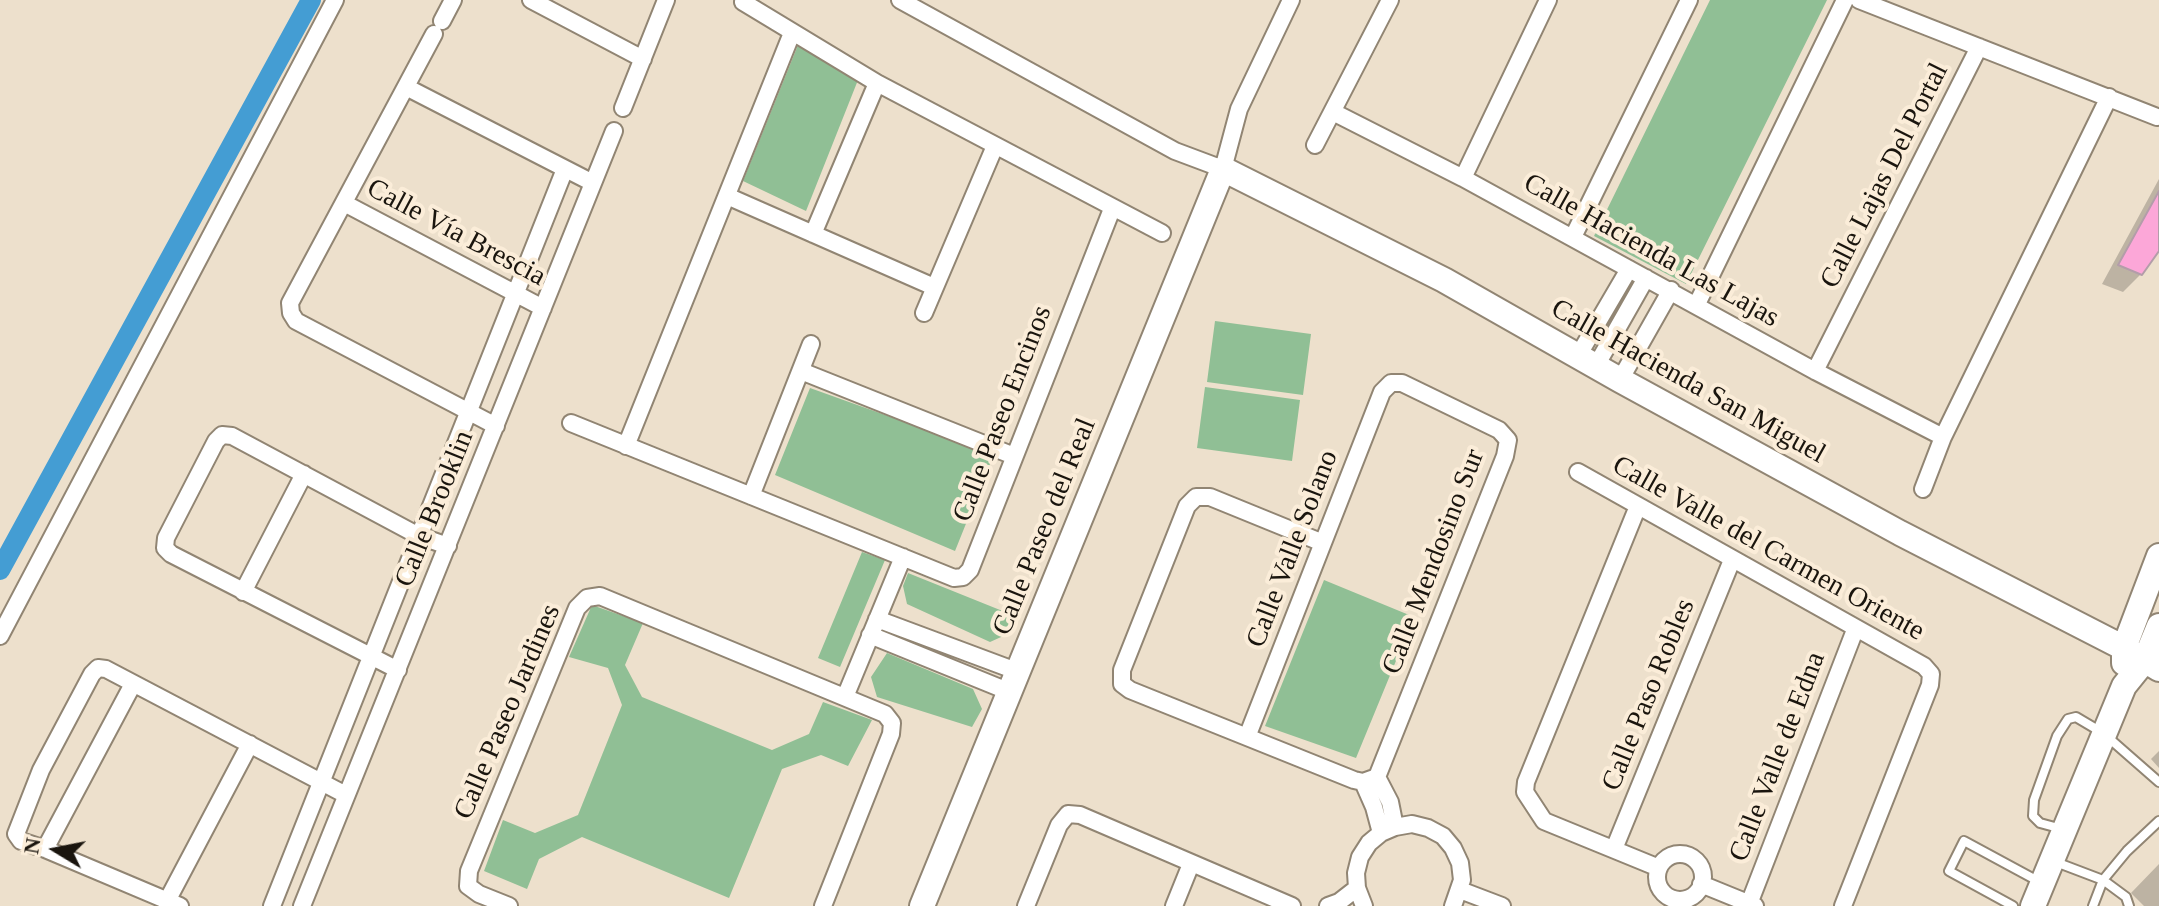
<!DOCTYPE html>
<meta charset="utf-8">
<style>
body{margin:0}
#map{position:relative;width:2159px;height:906px;overflow:hidden;background:#ede0cc;font-family:Georgia,serif}
canvas{display:block}
.north{position:absolute;left:16px;top:810px;width:80px;height:80px;-webkit-text-stroke:6px #fbedd9;paint-order:stroke;rotate:280deg;font-size:22px;font-weight:700;line-height:32px;text-align:center;color:#1a150e}
.north::after{content:'';display:block;margin:auto;width:28px;height:36px;background:#1a150e;clip-path:polygon(50% 0,100% 100%,50% 72%,0 100%)}
</style>
<div id="map">
<canvas width="2159" height="906"></canvas>
<div class="north">N</div>
</div>
<script>
const g = document.querySelector('canvas').getContext('2d');
g.lineJoin = 'round';
function fill(path, color) {
  g.fillStyle = color;
  g.fill(path, 'evenodd');
}
function shape(rows) {
  const path = new Path2D();
  for (const r of rows) {
    if (r.length === 3) {
      path.moveTo(r[0] + r[2], r[1]);
      path.arc(r[0], r[1], r[2], 0, 2 * Math.PI);
      continue;
    }
    path.moveTo(r[0], r[1]);
    for (let i = 2; i < r.length; i += 2) path.lineTo(r[i], r[i + 1]);
  }
  return path;
}
function stroke(path, color, width, dash) {
  g.strokeStyle = color;
  g.lineWidth = width;
  g.lineCap = dash ? 'butt' : 'round';
  g.setLineDash(dash || []);
  g.stroke(path);
}
function label(font, color, halo, rows, align = 'center') {
  g.font = font + ' Georgia,serif';
  g.lineWidth = 8;
  g.setLineDash([]);
  g.textBaseline = 'middle';
  g.strokeStyle = halo;
  g.fillStyle = color;
  for (const [text, x, y, turn = 0] of rows) {
    g.save();
    g.translate(x, y);
    g.rotate((+turn || 0) * Math.PI / 180);
    g.textAlign = isNaN(turn) ? turn : align;
    if (halo) g.strokeText(text, 0, 0);
    g.fillText(text, 0, 0);
    g.restore();
  }
}
const green = shape([
 [1710,0,1827,0,1686,284,1594,236],
 [798,45,858,80,806,211,743,181],
 [1215,321,1311,334,1303,395,1207,382],
 [1205,387,1300,400,1292,461,1197,448],
 [810,388,994,454,955,551,775,475],
 [862,552,885,560,840,667,818,658],
 [908,573,1015,616,1010,633,990,642,907,604,903,586],
 [1324,580,1414,617,1356,758,1265,726],
 [592,605,643,623,625,665,642,697,772,750,809,734,823,702,872,720,848,766,821,755,782,769,729,898,582,837,539,859,527,889,484,871,503,820,535,833,578,815,622,705,608,668,569,657],
 [887,653,973,689,982,709,972,727,877,697,871,677]
]);
const shadow = shape([
 [2159,179,2159,248,2141,274,2123,292,2102,284],
 [2159,751,2159,768,2151,759],
 [2159,864,2159,906,2144,906,2131,893]
]);
const canal = shape([
 [0,570,311,0]
]);
const building = shape([
 [2159,191,2159,251,2142,275,2118,265,2159,191]
]);
const lane = shape([
 [2062,829,2040,823,2033,816,2034,800,2057,736,2068,719,2076,717,2103,733,2159,782],
 [2053,861,2103,880,2126,897,2129,906],
 [2013,906,1949,871,1964,841,2038,881],
 [2093,906,2103,880,2127,851,2159,821]
]);
const street = shape([
 [531,0,643,59],
 [900,0,1175,151,1223,169,1239,109,1291,0],
 [1859,0,2157,117],
 [743,2,877,83,1162,233],
 [442,21,453,0],
 [434,34,290,303,291,313,296,321,496,426],
 [406,87,593,183],
 [623,108,666,0],
 [1333,112,1463,178,1815,371,1943,437],
 [1315,145,1390,0],
 [1463,178,1548,0],
 [727,196,934,287],
 [344,203,543,308],
 [813,234,877,83],
 [1573,237,1689,0],
 [1697,304,1845,0],
 [924,313,995,146],
 [1578,356,1629,269],
 [1596,366,1646,278],
 [801,371,1014,456],
 [1815,371,1979,47],
 [1620,380,1671,290],
 [571,423,954,578,963,577,970,570,1112,209],
 [626,446,792,33],
 [1578,472,1924,666,1931,674,1930,685,1843,906],
 [1923,489,1943,437,2109,97],
 [751,496,811,344],
 [1638,506,1526,782,1525,792,1544,821,1659,868],
 [1323,543,1210,497,1196,497,1187,506,1122,670,1122,684,1130,690,1354,780,1363,782,1377,777],
 [243,592,304,474],
 [877,619,1019,672],
 [870,635,1010,692],
 [0,636,335,0],
 [398,670,171,554,165,548,166,538,216,441,222,435,232,436,419,536,448,546],
 [845,697,903,557],
 [1247,737,1382,392,1391,383,1402,383,1499,430,1508,440,1505,456,1377,777,1390,802,1395,827],
 [1363,782,1374,807,1381,833],
 [45,849,133,684],
 [1614,849,1732,560],
 [1680,877,23],
 [1701,884,1755,906],
 [1460,890,1502,906],
 [167,901,250,744],
 [1749,904,1855,630],
 [180,906,45,849,21,841,16,834,41,770,92,674,98,668,106,669,346,795],
 [272,906,565,169],
 [302,906,614,131],
 [509,906,479,894,468,886,469,871,577,608,587,598,600,596,885,714,892,723,891,734,823,906],
 [1026,906,1059,825,1068,814,1080,815,1292,906],
 [1174,906,1191,864],
 [1328,906,1339,902,1357,888],
 [1364,906,1357,888,1356,873,1360,857,1369,843,1381,833,1395,827,1412,824,1428,828,1443,836,1453,848,1460,863,1462,880,1453,906]
]);
const secondary = shape([
 [2124,663,2124,648,2159,556],
 [922,906,1223,169,1444,280,1620,380,1900,533,2124,648,2159,669],
 [2033,906,2124,686,2145,660,2159,626]
]);
const streetNames = [
 ["Calle Lajas Del Portal",1885,176,-63],
 ["Calle Vía Brescia",456,233,28],
 ["Calle Hacienda Las Lajas",1651,251,29],
 ["Calle Hacienda San Miguel",1688,382,29],
 ["Calle Paseo Encinos",1003,414,-69],
 ["Calle Brooklin",435,509,-68],
 ["Calle Paseo del Real",1045,527,-68],
 ["Calle Valle Solano",1293,549,-69],
 ["Calle Valle del Carmen Oriente",1768,549,29],
 ["Calle Mendosino Sur",1434,562,-69],
 ["Calle Paso Robles",1649,695,-68],
 ["Calle Paseo Jardines",508,712,-67],
 ["Calle Valle de Edna",1778,757,-69]
];
fill(green, '#90bf95');
fill(shadow, '#0003');
stroke(canal, '#449dd3', 20);
fill(building, '#fca7d8');
stroke(building, '#b39da9', 2);
stroke(lane, '#918573', 12);
stroke(street, '#918573', 20);
stroke(secondary, '#918573', 28);
stroke(lane, '#fff', 8);
stroke(street, '#fff', 16);
stroke(secondary, '#fff', 24);
label('28px', '#1a150e', '#fbedd9', streetNames);
</script>
